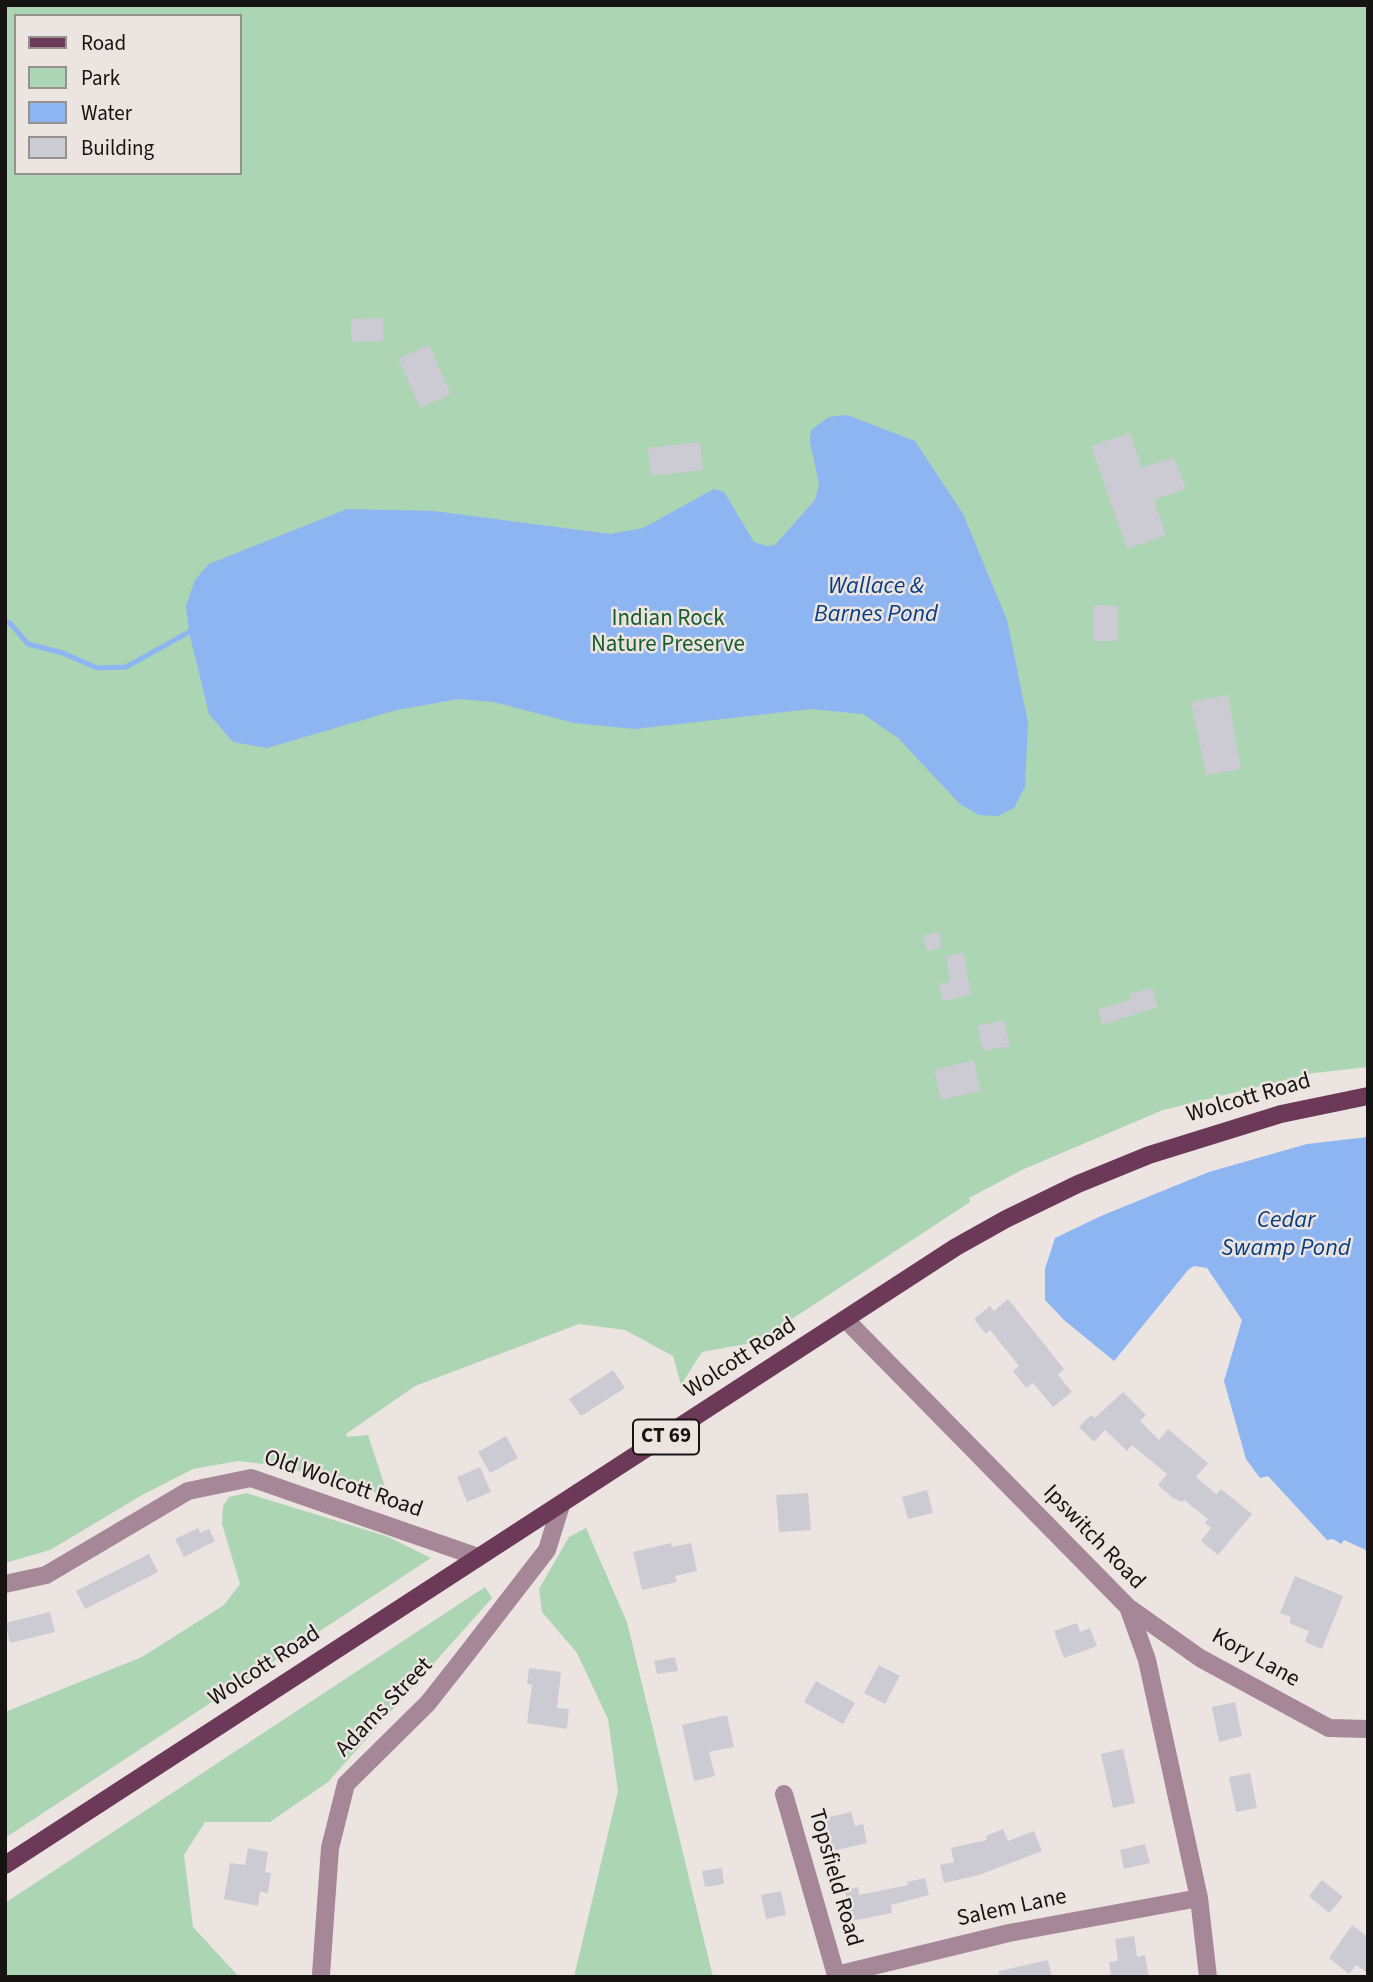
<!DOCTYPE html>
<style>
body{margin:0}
#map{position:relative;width:1373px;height:1982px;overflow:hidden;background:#ece4e0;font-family:"Source Sans 3",sans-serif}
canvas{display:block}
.frame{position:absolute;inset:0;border:7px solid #161312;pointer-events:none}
.legend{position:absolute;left:14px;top:14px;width:228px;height:161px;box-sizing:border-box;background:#ece4e0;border:2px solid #96908e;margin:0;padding:9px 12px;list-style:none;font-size:21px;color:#161312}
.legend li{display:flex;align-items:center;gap:14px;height:35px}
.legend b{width:35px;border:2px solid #96908e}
</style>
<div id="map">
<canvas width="1373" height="1982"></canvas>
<div class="frame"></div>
<ul class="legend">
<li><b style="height:9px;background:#6c3959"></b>Road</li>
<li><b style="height:19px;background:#acd5b3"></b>Park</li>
<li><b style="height:19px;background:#8cb5f2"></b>Water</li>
<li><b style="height:19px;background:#cccbd3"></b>Building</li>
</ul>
</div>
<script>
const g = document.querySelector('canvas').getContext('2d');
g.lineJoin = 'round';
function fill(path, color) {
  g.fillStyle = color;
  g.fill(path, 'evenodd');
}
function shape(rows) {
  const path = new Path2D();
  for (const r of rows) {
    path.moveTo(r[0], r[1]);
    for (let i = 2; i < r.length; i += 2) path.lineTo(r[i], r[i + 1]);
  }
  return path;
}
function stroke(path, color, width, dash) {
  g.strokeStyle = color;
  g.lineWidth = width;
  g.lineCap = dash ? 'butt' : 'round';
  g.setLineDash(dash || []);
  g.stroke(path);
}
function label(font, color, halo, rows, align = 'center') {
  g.font = font + ' "Source Sans 3",sans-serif';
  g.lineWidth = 5;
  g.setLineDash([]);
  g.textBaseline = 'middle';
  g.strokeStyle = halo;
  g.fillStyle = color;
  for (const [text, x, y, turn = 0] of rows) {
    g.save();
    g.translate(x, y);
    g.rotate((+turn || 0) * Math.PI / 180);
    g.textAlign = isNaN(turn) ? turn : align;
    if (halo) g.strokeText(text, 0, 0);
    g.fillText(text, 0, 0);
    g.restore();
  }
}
const green = shape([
 [5,5,1368,5,1368,1067,1314,1073,1163,1110,1024,1169,969,1198,970,1202,757,1342,702,1352,681,1385,673,1356,625,1330,579,1324,415,1386,346,1434,347,1437,368,1435,388,1496,282,1466,238,1461,193,1469,142,1495,50,1550,5,1563],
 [16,16,240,16,240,173,16,173],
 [246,1493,386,1536,431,1558,5,1838,5,1712,142,1657,224,1605,240,1584,222,1524,223,1506,229,1497],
 [586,1528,627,1622,713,1977,574,1977,618,1791,608,1719,577,1653,542,1612,539,1589,569,1537],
 [485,1587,492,1598,328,1782,270,1822,205,1822,184,1855,193,1927,239,1977,5,1977,5,1903]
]);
const water = shape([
 [847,415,915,441,963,514,1007,620,1028,723,1025,787,1014,808,998,816,979,815,960,804,898,738,863,714,811,709,635,729,574,723,494,702,459,699,397,710,267,748,233,742,209,714,189,632,186,606,195,580,209,564,347,509,434,511,610,534,643,528,714,489,724,492,754,542,767,546,775,545,815,500,819,484,810,442,811,430,829,417],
 [1368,1137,1368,1551,1344,1540,1341,1544,1333,1539,1327,1540,1268,1476,1260,1478,1246,1459,1224,1381,1242,1320,1207,1268,1194,1266,1188,1270,1114,1361,1064,1320,1045,1300,1045,1269,1055,1238,1101,1216,1209,1172,1307,1144]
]);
const stream = shape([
 [5,622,10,623,28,644,63,653,97,668,126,667,189,632]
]);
const building = shape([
 [383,318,383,341,352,342,351,319],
 [429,345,451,394,420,408,398,359],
 [1130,433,1142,468,1174,457,1186,489,1154,500,1166,535,1127,549,1091,446],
 [700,442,703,470,651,476,648,448],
 [1094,605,1118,606,1118,641,1094,641],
 [1228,695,1241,769,1206,775,1191,702],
 [939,932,942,948,927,951,923,935],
 [964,953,971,995,942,1001,939,984,950,982,946,956],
 [1152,988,1158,1007,1102,1025,1098,1009,1130,1000,1129,994],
 [1004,1020,1010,1046,983,1051,977,1026],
 [974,1060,981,1091,941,1100,934,1070],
 [1008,1299,1064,1369,1058,1375,1072,1392,1053,1407,1033,1383,1026,1388,1013,1371,1019,1366,990,1330,986,1334,974,1319,990,1306,994,1311],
 [613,1370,625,1388,581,1416,569,1399],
 [1123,1392,1146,1415,1140,1421,1159,1440,1168,1429,1208,1463,1196,1477,1216,1494,1221,1489,1252,1514,1218,1555,1201,1541,1211,1528,1205,1523,1208,1519,1184,1500,1182,1502,1173,1498,1158,1485,1167,1474,1132,1445,1127,1451,1105,1430,1094,1442,1079,1427,1091,1415,1095,1418],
 [506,1436,518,1458,490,1473,478,1452],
 [480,1467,491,1492,467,1502,457,1477],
 [927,1490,933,1513,908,1519,902,1497],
 [808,1493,811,1530,779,1532,776,1495],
 [198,1528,200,1533,209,1529,215,1541,184,1557,175,1539],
 [671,1543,672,1547,691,1543,697,1571,675,1576,677,1582,642,1590,633,1552],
 [149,1554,158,1572,85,1609,76,1591],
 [1295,1576,1343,1596,1322,1649,1305,1642,1309,1631,1289,1623,1291,1617,1280,1613],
 [50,1612,55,1632,10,1643,5,1623],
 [1077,1623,1080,1632,1090,1628,1097,1646,1064,1658,1054,1631],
 [675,1657,678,1671,657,1674,654,1661],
 [879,1665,900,1676,885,1704,864,1693],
 [529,1668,561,1672,557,1708,569,1709,567,1729,527,1723,532,1685,527,1684],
 [816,1681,855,1703,843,1724,804,1702],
 [1235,1702,1242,1736,1219,1742,1212,1707],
 [727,1715,734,1747,709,1752,715,1776,694,1781,682,1725],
 [1123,1749,1135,1803,1113,1808,1101,1754],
 [1250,1773,1257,1808,1236,1812,1229,1777],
 [851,1812,855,1826,863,1824,867,1843,833,1851,825,1818],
 [1003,1829,1008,1841,1034,1831,1042,1851,979,1875,944,1883,940,1865,954,1862,951,1848,987,1840,986,1836],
 [1145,1844,1150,1863,1124,1869,1120,1850],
 [248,1848,268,1852,265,1872,271,1873,268,1893,260,1892,258,1906,224,1899,230,1863,245,1865],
 [722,1868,724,1884,705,1887,702,1871],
 [925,1878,929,1895,891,1905,892,1913,851,1921,845,1890,858,1887,859,1895,908,1885,907,1882],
 [1322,1880,1343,1897,1329,1913,1309,1896],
 [781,1891,786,1915,766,1919,761,1895],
 [1352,1925,1368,1937,1368,1973,1356,1965,1349,1974,1329,1958],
 [1134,1936,1137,1957,1145,1955,1149,1977,1111,1977,1109,1962,1118,1961,1115,1939],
 [1048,1960,1052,1977,999,1977,999,1971]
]);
const minor = shape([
 [847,1321,1128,1607,1147,1660,1199,1898,1208,1977],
 [5,1584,46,1575,188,1491,251,1478,478,1557],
 [1128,1607,1200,1658,1329,1728,1368,1729],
 [784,1794,836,1975,1009,1933,1199,1898],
 [321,1974,330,1848,346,1784,428,1703,465,1656,547,1550,561,1505]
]);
const major = shape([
 [5,1865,956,1247,1006,1219,1078,1184,1149,1155,1281,1114,1368,1096]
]);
const shields = [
 [666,1437,66]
];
const shieldNames = [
 ["CT 69",666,1437]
];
const parkNames = [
 ["Indian Rock",668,620],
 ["Nature Preserve",668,646]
];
const streetNames = [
 ["Wolcott Road",1249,1099,-16],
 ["Wolcott Road",741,1359,-33],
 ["Old Wolcott Road",343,1485,19],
 ["Ipswitch Road",1093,1538,46],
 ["Kory Lane",1255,1659,29],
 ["Wolcott Road",265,1667,-33],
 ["Adams Street",385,1708,-46],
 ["Topsfield Road",834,1878,74],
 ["Salem Lane",1012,1909,-12]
];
const waterNames = [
 ["Wallace &",876,588],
 ["Barnes Pond",876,616],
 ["Cedar",1286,1222],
 ["Swamp Pond",1286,1250]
];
fill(green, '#acd5b3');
fill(water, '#8cb5f2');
stroke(stream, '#8cb5f2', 5);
fill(building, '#cccbd3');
stroke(minor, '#a58798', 18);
stroke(major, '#6c3959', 18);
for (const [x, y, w] of shields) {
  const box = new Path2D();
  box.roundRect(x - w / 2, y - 17.5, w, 35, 5);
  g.fillStyle = '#ece4e0';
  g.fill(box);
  stroke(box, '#161312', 2);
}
label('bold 21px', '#161312', null, shieldNames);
label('23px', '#185d2d', '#ece4e0', parkNames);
label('23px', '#161312', '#ece4e0', streetNames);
label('italic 24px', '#073d82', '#ece4e0', waterNames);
</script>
